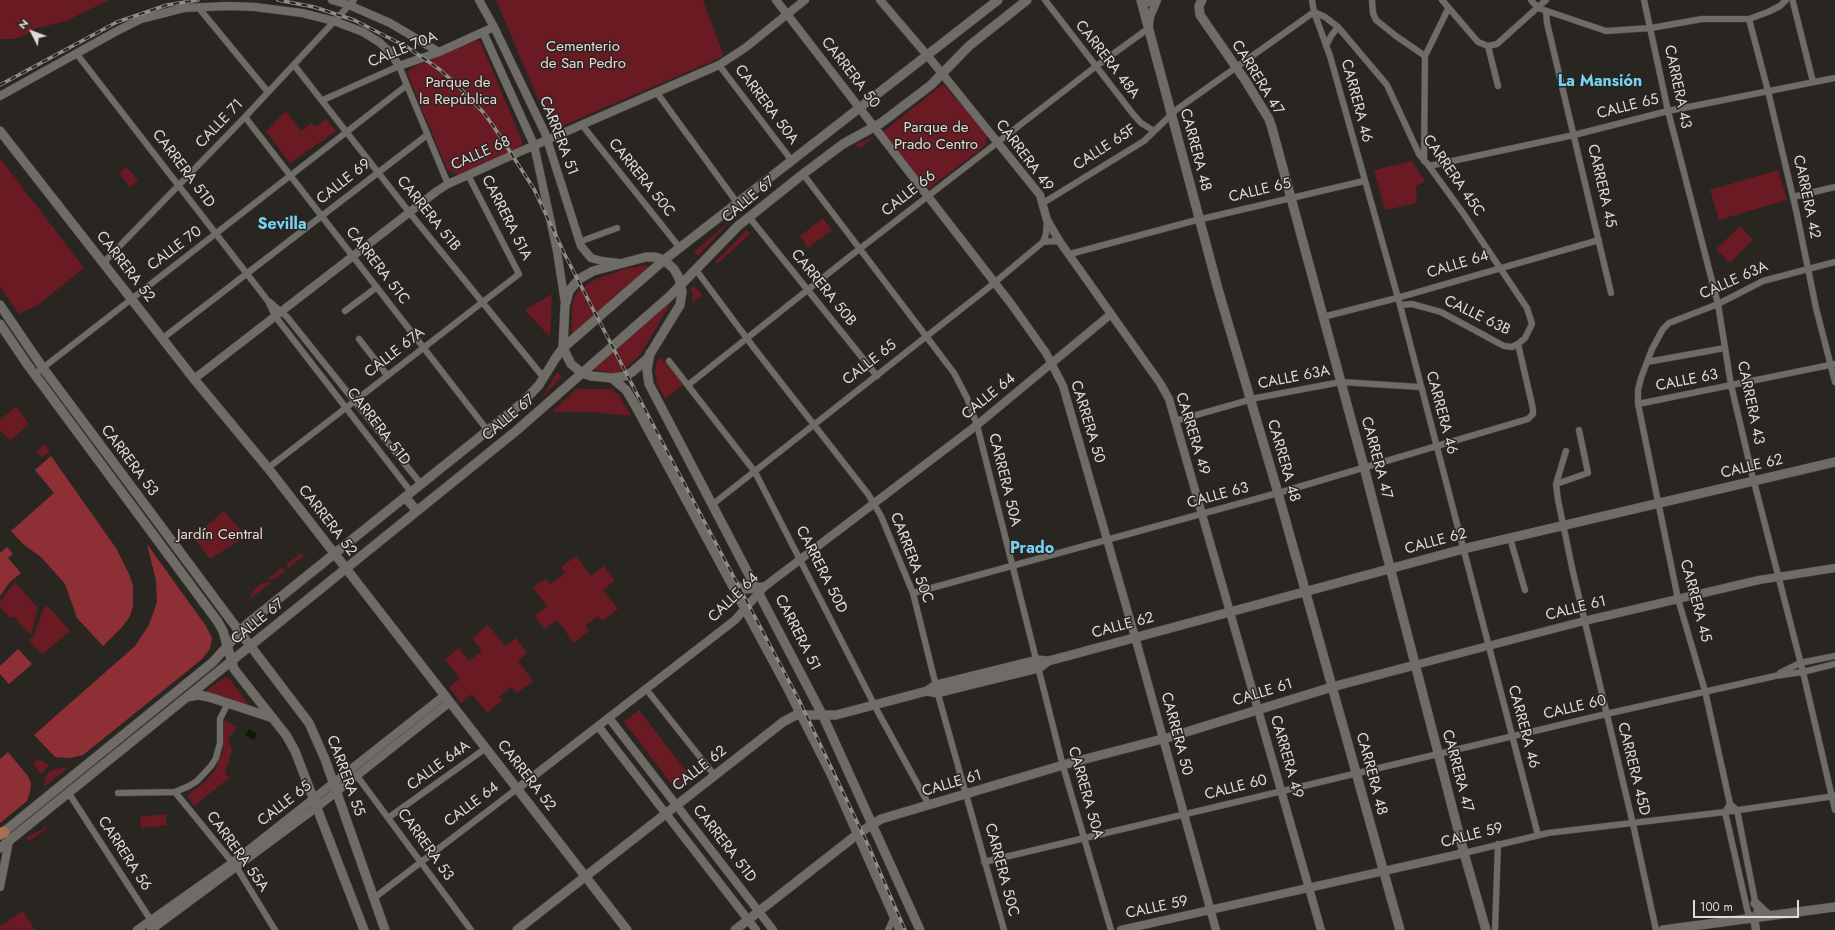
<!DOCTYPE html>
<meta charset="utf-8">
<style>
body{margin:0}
#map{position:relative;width:1835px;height:930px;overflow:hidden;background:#292622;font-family:Jost,sans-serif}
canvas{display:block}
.north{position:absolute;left:12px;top:12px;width:40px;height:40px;-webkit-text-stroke:3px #292622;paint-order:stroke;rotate:312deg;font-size:11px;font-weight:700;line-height:16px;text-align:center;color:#dedcda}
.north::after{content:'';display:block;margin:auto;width:14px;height:18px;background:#dedcda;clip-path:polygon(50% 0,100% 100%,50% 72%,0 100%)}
.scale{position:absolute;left:1693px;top:900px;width:106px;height:18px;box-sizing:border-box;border:2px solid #dedcda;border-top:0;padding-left:5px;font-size:12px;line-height:14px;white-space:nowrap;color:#dedcda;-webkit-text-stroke:3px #292622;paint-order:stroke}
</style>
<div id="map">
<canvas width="1835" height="930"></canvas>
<div class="north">N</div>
<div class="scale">100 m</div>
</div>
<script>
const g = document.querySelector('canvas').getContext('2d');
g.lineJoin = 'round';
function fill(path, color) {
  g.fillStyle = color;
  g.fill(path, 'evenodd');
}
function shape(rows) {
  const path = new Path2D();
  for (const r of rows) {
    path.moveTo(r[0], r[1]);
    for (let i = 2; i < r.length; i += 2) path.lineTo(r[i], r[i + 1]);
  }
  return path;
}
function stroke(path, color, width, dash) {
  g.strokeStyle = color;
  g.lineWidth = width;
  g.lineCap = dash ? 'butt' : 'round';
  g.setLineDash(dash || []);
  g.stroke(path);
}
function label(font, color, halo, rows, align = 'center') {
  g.font = font + ' Jost,sans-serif';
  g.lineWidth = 3;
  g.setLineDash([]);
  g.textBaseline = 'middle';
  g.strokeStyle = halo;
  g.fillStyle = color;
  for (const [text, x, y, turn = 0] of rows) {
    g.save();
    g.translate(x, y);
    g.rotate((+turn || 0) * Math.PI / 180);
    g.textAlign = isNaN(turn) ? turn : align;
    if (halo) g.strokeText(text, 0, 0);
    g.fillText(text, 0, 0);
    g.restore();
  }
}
const green = shape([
 [0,0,109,0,66,21,34,29,26,35,13,39,0,39],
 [496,0,703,0,723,54,722,57,553,130,531,83],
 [472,40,479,41,481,43,522,141,522,145,518,149,457,175,447,169,407,73,410,69],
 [943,84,987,134,986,145,928,189,883,132],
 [286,111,301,131,311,123,315,127,326,119,336,131,290,163,266,131],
 [870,138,873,138,859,149,855,145],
 [0,158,84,268,39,304,19,314,0,287],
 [1412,161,1425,181,1416,186,1417,203,1385,210,1374,170],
 [127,167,138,181,130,187,119,173],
 [1778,170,1787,200,1719,220,1710,190],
 [823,218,832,230,808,248,800,236],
 [731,220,698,256,694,252],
 [1740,226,1753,240,1730,263,1716,249],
 [747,230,750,234,717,264,715,262],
 [642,266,652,266,572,335,572,305,574,298,579,290,596,279,625,269],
 [694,286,702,295,692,303,693,294,691,288],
 [552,294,550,337,525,310],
 [673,299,640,355,627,367,620,371,613,373,591,369],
 [660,357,684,384,665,399,657,384,655,373,656,363],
 [557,372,562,376,541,399],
 [576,389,611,389,619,395,631,416,593,412,552,412],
 [16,406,29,424,10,441,0,430,0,420],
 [537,409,418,505,417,504],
 [44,444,50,451,42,458,36,452],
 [224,511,246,536,210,559,193,537],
 [301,553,304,556,288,568,286,565],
 [576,556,591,576,604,566,615,580,603,590,618,609,602,621,598,616,585,626,589,631,574,643,557,620,545,629,534,616,547,606,533,588,545,579,550,584,565,573,561,567],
 [325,567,326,568,257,623,256,622],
 [282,568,285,571,275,579,266,580],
 [15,582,38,608,31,635,13,616,10,618,0,607,0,601],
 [272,582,250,599,253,591,262,583],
 [47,605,70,631,42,655,29,640,33,637,43,610],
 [488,625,505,646,516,638,527,653,518,661,533,681,517,693,511,687,499,697,502,701,487,713,472,694,461,703,449,687,460,679,445,659,459,648,469,661,482,651,472,638],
 [228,677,250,706,205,692,223,678],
 [639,710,690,776,675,788,624,722],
 [224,720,237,727,228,739,232,751,225,772,229,778,194,806,187,796,205,782,215,770,223,751],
 [38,759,49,765,41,774,33,763],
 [69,767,44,787,45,778,49,772,56,769],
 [166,814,167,825,141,828,140,817],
 [45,826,47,829,29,841,26,838,38,831,43,830],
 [23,911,35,930,0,930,0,926]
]);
const forest = shape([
 [51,456,116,548,129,574,133,585,133,606,130,616,123,626,103,646,77,618,65,584,42,558,23,544,11,531,54,493,35,470],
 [147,544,206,626,212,638,210,649,201,660,83,755,70,758,55,757,34,735,135,646,149,625,157,602,156,581],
 [7,547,13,554,8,558,21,573,10,582,0,596,0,553],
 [18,649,32,664,9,684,0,674,0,666],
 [8,752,28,776,31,783,30,792,27,801,0,823,0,759]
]);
const water = shape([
 [249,729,257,734,254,740,245,735]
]);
const minor = shape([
 [1045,0,1133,114,1141,123,1154,131],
 [1312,0,1314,12,1330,56,1400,305,1538,835],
 [1372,0,1373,13,1376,20,1396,36,1425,56],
 [1442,0,1478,42,1488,46],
 [1531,0,1538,8,1606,31,1651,28,1702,19,1749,19,1768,12,1780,6,1786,0],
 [1644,0,1668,111,1718,304,1731,385,1752,474,1803,672,1835,810],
 [1793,2,1813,82],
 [198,7,268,92],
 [1546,11,1547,23,1611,293],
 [1314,12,1325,17,1338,27,1387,85,1419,154,1429,166,1463,213,1527,308,1532,324,1525,338,1518,344,1512,347,1504,346,1441,312,1412,304,1400,305],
 [1749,19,1768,91,1796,210,1816,308,1835,382],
 [1326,46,1331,36,1338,27],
 [1488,46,1497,44,1546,0],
 [1488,46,1498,86],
 [76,53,268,301,275,316,411,492],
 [294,65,409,212,544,378],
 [719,65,792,161],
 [657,93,738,204],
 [323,100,399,66,448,184],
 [245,117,488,431],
 [582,125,680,248],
 [1424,161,1425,56,1448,9],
 [1429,166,1574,135,1668,111,1835,78],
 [803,174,954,373,967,398,977,425,1063,766,1111,930],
 [1793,197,1835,187],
 [1043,203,1144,141,1176,110,1314,12],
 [749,217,877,376],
 [579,242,617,228],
 [1043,242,1046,234,1047,220],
 [1070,254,1193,221,1364,181],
 [105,264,107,259,245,117,354,0],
 [696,270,754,348,868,494,881,516,913,593,939,698,1004,930],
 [270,302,287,317,421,484],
 [345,311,377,287],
 [1323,317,1397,298,1599,240],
 [163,338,427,135],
 [359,339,387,375],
 [669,361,755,472,879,714,929,805],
 [1647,362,1725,348],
 [35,374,407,85],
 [688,385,844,261,1095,67,1149,28],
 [1638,404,1835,364],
 [1175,421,1256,398,1341,382,1420,387],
 [1566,451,1556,484,1558,500,1573,572,1633,824,1656,930],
 [268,468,519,274,468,175],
 [1556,484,1588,473,1579,430],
 [713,504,988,288,1043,242,1054,241,1060,242],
 [1510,538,1525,590],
 [913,593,1285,491,1528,419,1533,414,1533,409,1518,344],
 [1780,673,1800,663,1835,656],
 [646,689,715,776],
 [357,776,471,930],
 [68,792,152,922],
 [175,792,237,868,275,930],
 [118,793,175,792,189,786,197,781,211,766,216,758,220,743,220,719,228,703],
 [1730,804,1725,812,1748,913,1754,918,1757,911,1737,810,1730,804,1705,691,1678,599,1638,404,1638,390,1641,378,1652,349,1663,329,1669,323,1718,304,1763,281,1835,262],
 [388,818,486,748],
 [1464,853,1548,833,1725,812,1835,796],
 [984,862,1606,714,1775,676,1803,672,1835,664],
 [374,898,518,788],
 [888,930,894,917],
 [1495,930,1498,844]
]);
const tertiary = shape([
 [332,0,349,5,390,23,439,52],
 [479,0,494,27,545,133,581,246,591,258,602,261,619,263],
 [776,0,1012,305,1046,353,1063,386,1137,644,1216,930],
 [880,0,932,61,1040,195,1047,220,1060,242,1160,383,1169,399,1321,930],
 [1149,26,1150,17,1157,0],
 [483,32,534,145,557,251,565,303],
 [0,96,115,32,141,19,184,8,228,6,255,7,302,13,334,21,363,32,379,42,390,52,399,66,439,52,494,27],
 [194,379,437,191,448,184,517,153,719,65,745,48,805,0],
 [1415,665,1584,621,1678,599,1759,580,1835,568],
 [609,718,773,930],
 [598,726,756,930],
 [518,788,735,620,764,587,977,425,1111,314],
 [0,887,9,841],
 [1754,918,1756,930],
 [137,930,232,863,445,695],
 [151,930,317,807,450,702],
 [1121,930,1464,853]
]);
const secondary = shape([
 [1141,0,1218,289,1278,493,1400,930],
 [1143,0,1147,2,1152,0],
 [1202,0,1199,6,1200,15,1245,80,1269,119,1272,128,1364,467,1464,853,1486,930],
 [0,131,194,379,268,468,627,930],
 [646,257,655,257,664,260,674,269,679,278,682,292,680,305,675,313,647,359,632,372,625,376,612,378,591,376,582,373,571,364,563,348,565,306,569,291,579,279,593,271,646,257],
 [0,305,43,368,233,623,309,723,325,759,385,930],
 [0,324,27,364,218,622,223,631,234,669,286,735,295,751,364,930],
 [650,353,647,370,649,384,823,716,920,930],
 [612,378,626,390,635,405,786,685,831,774,900,930],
 [405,497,417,511],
 [732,583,740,588,747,589,762,587],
 [927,691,938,693,949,690,1039,668,1048,661],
 [187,697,198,695,209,697,273,718],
 [0,835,213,662,247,624,522,403,539,385,555,359,563,348,664,260,998,0],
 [0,848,516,431,670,296,738,226,803,174,843,144,881,123,931,85,969,46,1027,0],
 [1755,903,1769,916],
 [517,930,783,722,796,715,836,715,927,691,936,685,1037,660,1048,661,1056,659,1463,549,1835,462],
 [735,930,859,833,881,819,1070,763,1170,737,1332,687,1415,665],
 [1663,930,1835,907]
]);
const trunk = shape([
 [0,834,4,832]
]);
const rail = shape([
 [278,0,314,7,354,20,407,47,439,69,455,83,483,112,494,127,534,189,565,255,650,419,799,700,869,847,905,930],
 [0,85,117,22,167,5,198,0]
]);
const parkNames = [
 ["Cementerio",583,47],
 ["de San Pedro",583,64],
 ["Parque de",458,83],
 ["la República",458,100],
 ["Parque de",936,128],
 ["Prado Centro",936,145],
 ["Jardín Central",220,535]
];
const streetNames = [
 ["CALLE 70A",403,50,-22],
 ["CARRERA 48A",1107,60,52],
 ["CARRERA 50",850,73,52],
 ["CARRERA 47",1257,78,58],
 ["CARRERA 43",1677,87,78],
 ["CARRERA 46",1356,101,75],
 ["CARRERA 50A",766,105,53],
 ["CALLE 65",1628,107,-14],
 ["CALLE 71",220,124,-46],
 ["CARRERA 51",558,136,69],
 ["CALLE 65F",1105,148,-33],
 ["CARRERA 48",1195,150,75],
 ["CALLE 68",481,154,-24],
 ["CARRERA 49",1024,156,53],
 ["CARRERA 51D",183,169,53],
 ["CARRERA 45C",1453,176,55],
 ["CARRERA 50C",641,178,51],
 ["CALLE 69",344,182,-38],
 ["CARRERA 45",1601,186,77],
 ["CALLE 65",1260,191,-13],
 ["CALLE 66",909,194,-38],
 ["CARRERA 42",1806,197,78],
 ["CALLE 67",749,200,-40],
 ["CARRERA 51B",428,214,51],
 ["CARRERA 51A",506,218,63],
 ["CALLE 70",175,249,-37],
 ["CALLE 64",1458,265,-17],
 ["CARRERA 51C",377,266,52],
 ["CARRERA 52",125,267,52],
 ["CALLE 63A",1734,281,-24],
 ["CARRERA 50B",823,288,51],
 ["CALLE 63B",1477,316,26],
 ["CALLE 67A",395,353,-38],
 ["CALLE 65",870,363,-38],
 ["CALLE 63A",1294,378,-11],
 ["CALLE 63",1687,381,-11],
 ["CALLE 64",989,397,-39],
 ["CARRERA 43",1750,403,78],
 ["CARRERA 46",1441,413,75],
 ["CALLE 67",509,418,-40],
 ["CARRERA 50",1087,422,73],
 ["CARRERA 51D",378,427,52],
 ["CARRERA 49",1192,434,73],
 ["CARRERA 47",1376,458,75],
 ["CARRERA 53",129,461,53],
 ["CARRERA 48",1283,461,74],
 ["CALLE 62",1752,467,-13],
 ["CARRERA 50A",1004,480,76],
 ["CALLE 63",1218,496,-15],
 ["CARRERA 52",327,521,52],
 ["CALLE 62",1436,542,-15],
 ["CARRERA 50C",911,558,69],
 ["CARRERA 50D",821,570,63],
 ["CALLE 64",734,598,-44],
 ["CARRERA 45",1695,601,75],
 ["CALLE 61",1576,609,-14],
 ["CALLE 67",258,622,-39],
 ["CALLE 62",1123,626,-15],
 ["CARRERA 51",797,633,63],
 ["CALLE 61",1263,693,-17],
 ["CALLE 60",1575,708,-13],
 ["CARRERA 46",1523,727,75],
 ["CARRERA 50",1176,734,75],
 ["CARRERA 49",1286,757,74],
 ["CALLE 64A",439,766,-36],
 ["CALLE 62",700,769,-38],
 ["CARRERA 45D",1633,769,76],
 ["CARRERA 47",1457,771,75],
 ["CARRERA 48",1371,774,75],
 ["CARRERA 55",345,776,70],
 ["CARRERA 52",526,776,52],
 ["CALLE 61",952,784,-16],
 ["CALLE 60",1236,788,-14],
 ["CARRERA 50A",1085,793,74],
 ["CALLE 65",285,804,-38],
 ["CALLE 64",472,805,-37],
 ["CALLE 59",1472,836,-14],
 ["CARRERA 51D",724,844,52],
 ["CARRERA 53",425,845,54],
 ["CARRERA 55A",237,852,54],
 ["CARRERA 56",124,854,57],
 ["CARRERA 50C",1001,870,75],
 ["CALLE 59",1157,908,-12]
];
const neighbourhoodNames = [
 ["La Mansión",1600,82],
 ["Sevilla",282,225],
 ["Prado",1032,549]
];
fill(green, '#691a22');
fill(forest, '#8e2e35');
fill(water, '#0b1b03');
stroke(minor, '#474441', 7);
stroke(tertiary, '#474441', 9);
stroke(secondary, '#474441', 10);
stroke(trunk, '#474441', 12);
stroke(minor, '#6f6c67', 6);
stroke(tertiary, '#6f6c67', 8);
stroke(secondary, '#6f6c67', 9);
stroke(trunk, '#a67256', 11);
stroke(rail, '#8f8d8a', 3.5);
stroke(rail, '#292622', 2, [6]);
label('15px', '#f0d3d3', '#292622', parkNames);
label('15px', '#dedcda', '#292622', streetNames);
label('bold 16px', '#75d4f3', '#292622', neighbourhoodNames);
</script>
